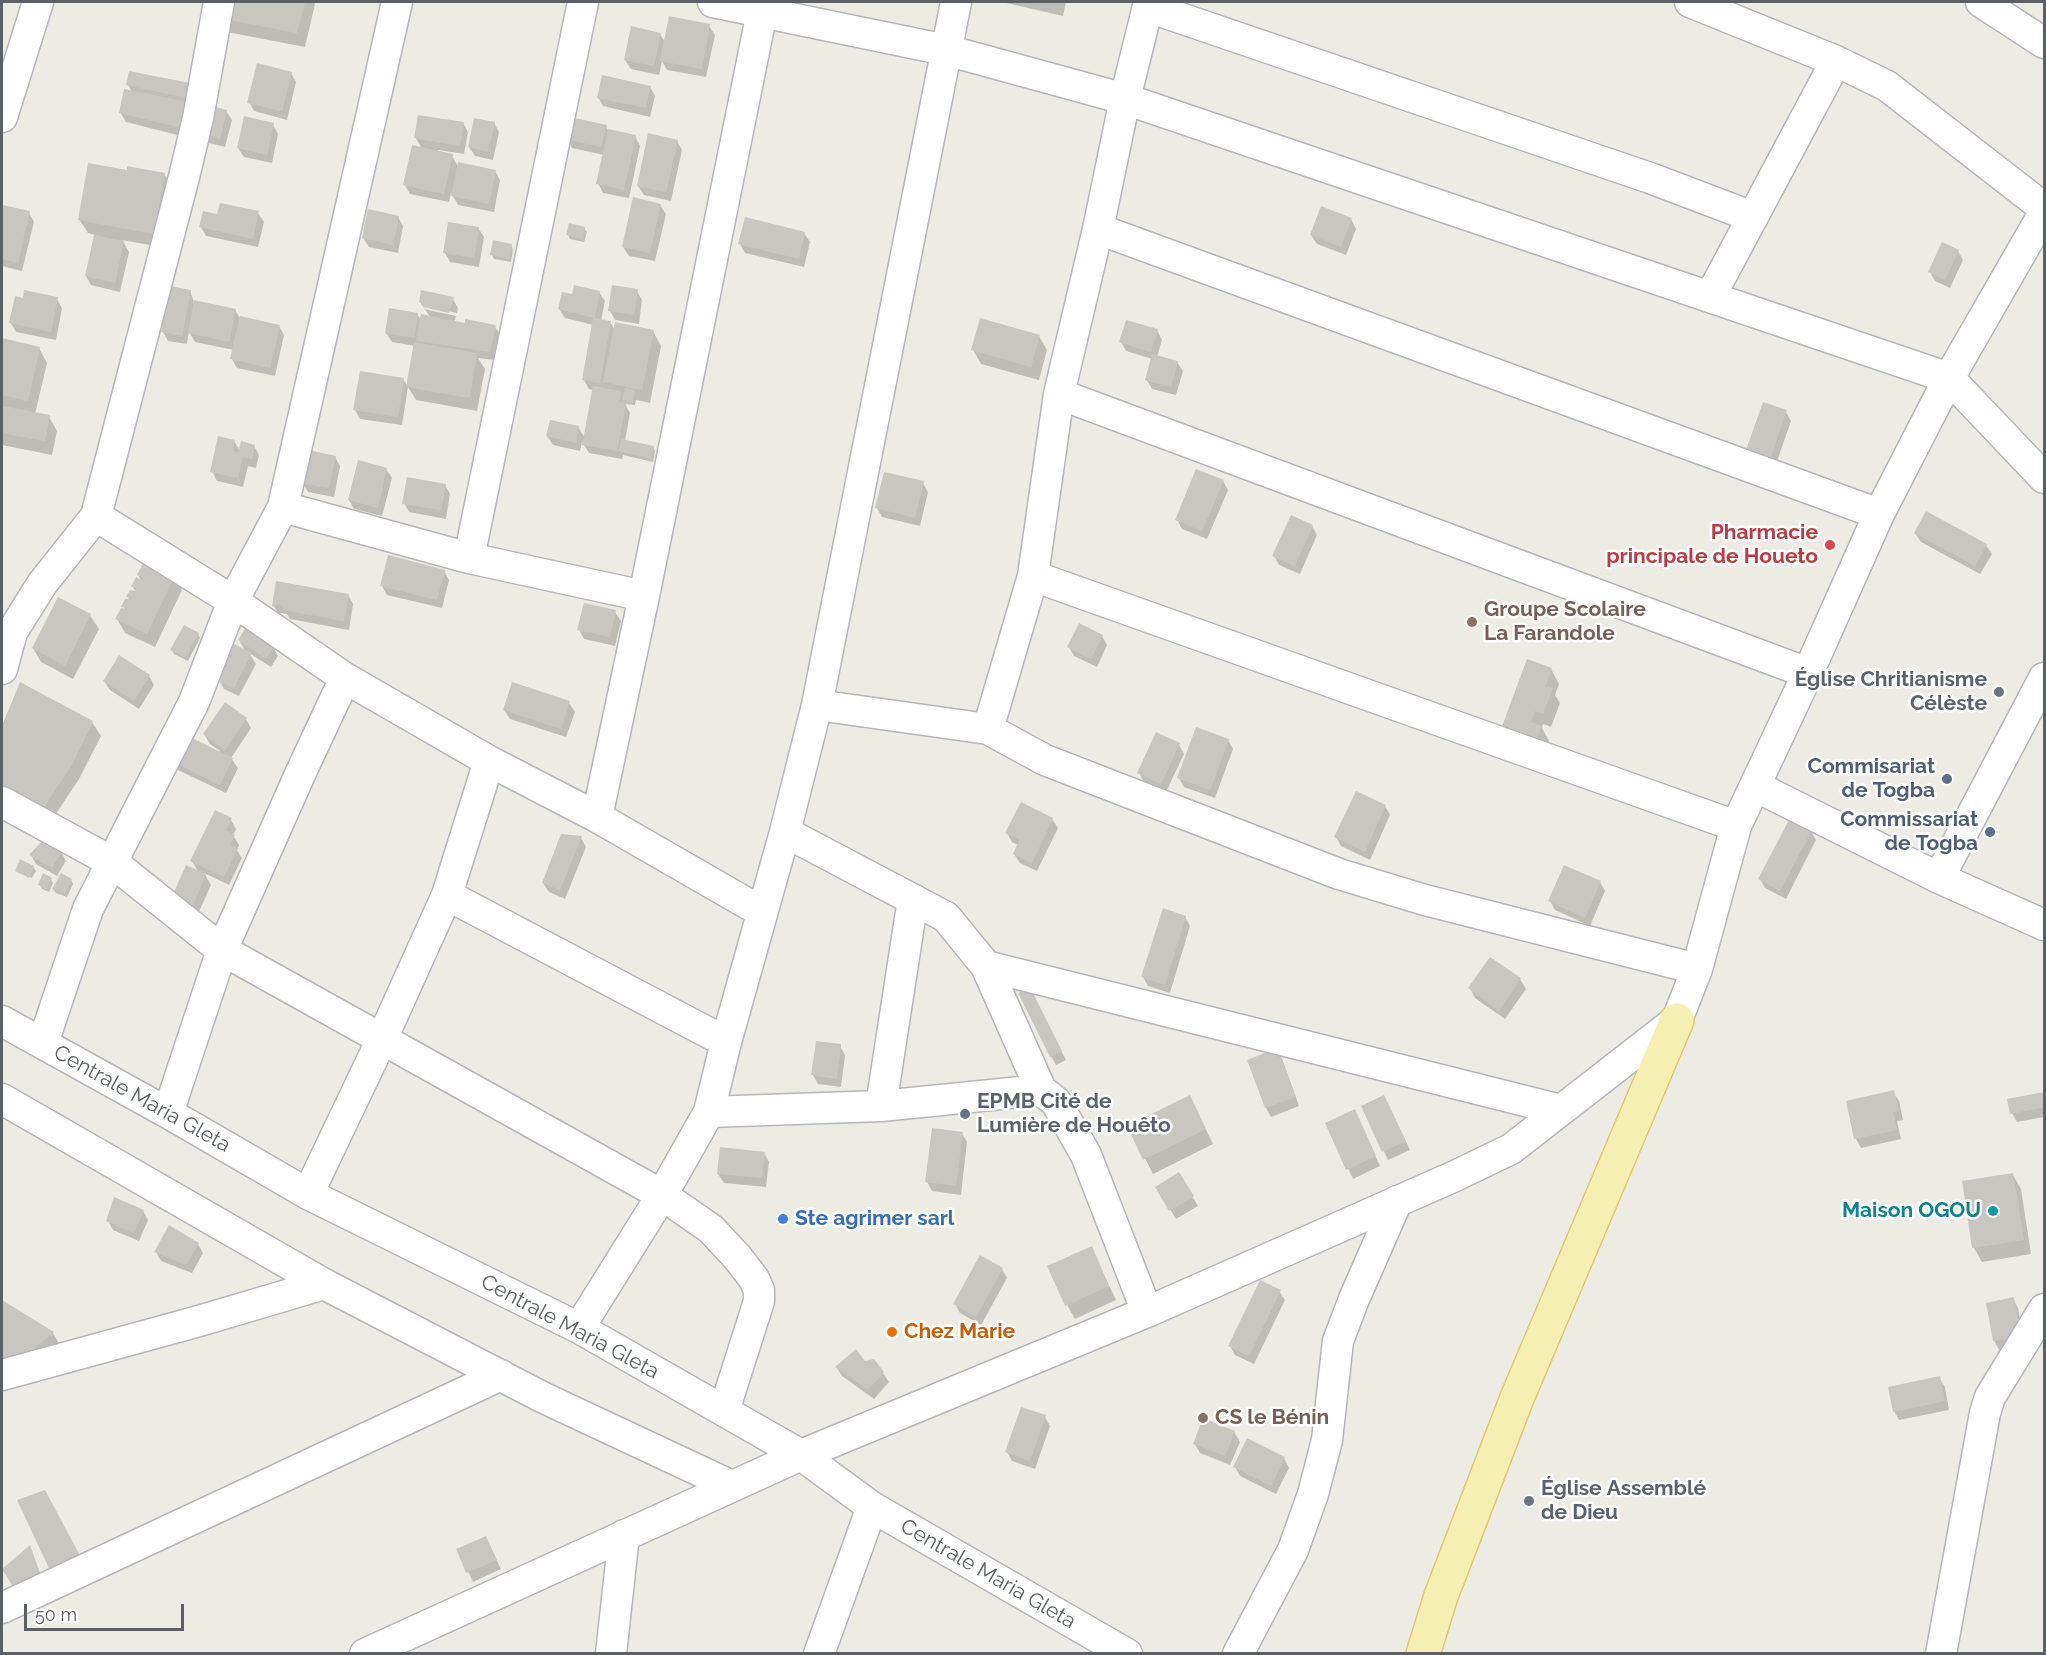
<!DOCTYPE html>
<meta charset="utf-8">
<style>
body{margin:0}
#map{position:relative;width:2046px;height:1655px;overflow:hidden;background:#edece4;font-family:Raleway,sans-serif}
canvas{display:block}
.frame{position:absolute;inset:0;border:3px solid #5c5f63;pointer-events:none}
.scale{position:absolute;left:24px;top:1604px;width:160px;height:27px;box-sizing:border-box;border:3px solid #5c5f63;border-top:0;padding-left:8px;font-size:18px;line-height:21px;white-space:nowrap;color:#5c5f63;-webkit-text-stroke:4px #fff;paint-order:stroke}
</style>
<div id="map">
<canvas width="2046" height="1655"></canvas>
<div class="frame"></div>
<div class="scale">50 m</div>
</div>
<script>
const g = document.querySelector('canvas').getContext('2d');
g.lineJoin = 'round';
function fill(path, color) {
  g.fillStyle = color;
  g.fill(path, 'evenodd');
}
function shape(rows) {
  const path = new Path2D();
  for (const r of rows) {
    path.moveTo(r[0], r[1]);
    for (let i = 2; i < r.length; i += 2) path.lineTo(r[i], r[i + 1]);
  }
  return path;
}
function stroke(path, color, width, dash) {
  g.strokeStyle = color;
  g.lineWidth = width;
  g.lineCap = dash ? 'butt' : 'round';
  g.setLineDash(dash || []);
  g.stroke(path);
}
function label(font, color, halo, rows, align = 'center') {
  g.font = font + ' Raleway,sans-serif';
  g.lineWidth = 5;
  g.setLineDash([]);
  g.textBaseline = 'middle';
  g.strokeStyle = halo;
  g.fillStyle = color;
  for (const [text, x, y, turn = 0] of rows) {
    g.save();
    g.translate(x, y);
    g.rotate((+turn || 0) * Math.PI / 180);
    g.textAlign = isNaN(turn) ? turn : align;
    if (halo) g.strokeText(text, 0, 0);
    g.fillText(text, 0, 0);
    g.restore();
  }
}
const shadow = shape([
 [222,2,314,2,315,4,305,47,227,32],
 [1002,2,1066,2,1063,16],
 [709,26,715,35,706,77,667,70,662,61,659,75,631,69,625,60,660,34,665,42],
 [291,73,296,82,287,120,254,111,249,102],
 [128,85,189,85,196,106,226,111,232,120,225,147,126,122,120,112,132,92],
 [650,87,655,96,650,117,603,106,598,97],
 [463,123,468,132,464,154,438,150,438,152,452,156,459,168,495,171,500,180,494,212,458,205,451,193,449,202,410,194,405,185,422,149,416,138],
 [494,123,499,132,493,160,475,156,469,147],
 [273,125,278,134,272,163,244,157,238,148],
 [606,127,608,130,635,136,640,146,629,198,603,193,598,183,604,155,572,148,567,138],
 [677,141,682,150,671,201,644,195,638,186],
 [128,172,164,174,172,188,161,247,122,240,129,252,120,292,91,285,86,276,95,235,88,233,79,219],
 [660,205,666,214,655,261,629,256,623,247],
 [2,206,29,213,34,222,22,271,2,266],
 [258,213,264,222,258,247,206,236,201,227,219,216],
 [398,217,403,226,398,253,369,247,363,238],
 [1351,219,1356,229,1346,255,1317,244,1311,235],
 [478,228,484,237,479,267,450,262,445,253],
 [584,228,587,232,584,242,570,239,568,235],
 [804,233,810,242,804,267,745,253,740,244],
 [511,245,513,249,511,262,494,259,492,255],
 [1958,251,1963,260,1950,288,1935,281,1930,272],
 [190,291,194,302,235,310,241,320,279,326,284,335,275,376,237,368,232,359,234,350,195,342,189,332,187,344,168,341,163,332],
 [637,291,642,300,639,324,615,320,610,311],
 [599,292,605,301,601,321,610,322,615,330,653,331,661,346,650,403,636,400,635,405,625,404,630,413,625,441,653,447,655,451,653,462,623,455,622,459,589,453,582,442,580,451,553,445,547,436,578,427,585,438,593,390,589,389,584,380,593,325,565,318,559,309,573,296],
 [57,299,62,308,56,340,16,332,11,323],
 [453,299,458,308,457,313,424,306,424,309,456,316,454,323,495,327,501,336,495,360,478,358,485,369,477,411,416,400,408,387,402,425,360,419,355,410,403,379,408,387,415,346,392,342,386,333,417,314,421,320,431,318,426,311,420,302],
 [1157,330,1162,340,1157,357,1177,362,1183,371,1176,395,1152,389,1147,380,1152,359,1126,351,1121,342],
 [1039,336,1047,350,1039,380,981,364,973,350],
 [2,340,39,348,47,363,35,414,49,417,57,431,52,455,2,445],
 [1786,412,1791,421,1775,467,1753,459],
 [234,441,240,451,254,446,259,455,256,468,248,466,243,487,217,481,212,471],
 [335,457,340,466,334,497,308,492,303,483],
 [386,469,392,478,382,516,354,509,349,500],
 [1223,481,1228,490,1207,539,1182,529,1177,519],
 [923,483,928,492,920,526,882,517,877,508],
 [445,485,450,494,446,519,409,512,404,503],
 [1312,526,1317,535,1300,574,1279,565,1274,556],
 [1915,533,1986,545,1992,554,1980,574,1921,542],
 [444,571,449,580,442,608,387,595,382,586],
 [138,575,174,576,182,590,155,647,125,633,117,619,126,611,123,606,130,601,128,597,136,593,133,587,142,582],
 [278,583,348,595,353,604,349,630,290,619,287,614,281,613,279,615,274,606],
 [615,612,621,621,615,646,584,639,579,630],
 [90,615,99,629,73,679,41,662,33,648],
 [198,634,200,638,188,661,174,654,172,650],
 [1102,636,1107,645,1097,667,1074,656,1069,647],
 [239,640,273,647,278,656,271,667,249,653,256,664,239,696,224,689,219,680,225,669,222,664,230,659,226,653,246,652],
 [1551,669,1559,684,1555,695,1560,703,1551,727,1543,724,1542,728,1549,741,1544,755,1511,743],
 [149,676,154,685,139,709,110,690,104,681],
 [20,684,92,722,101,736,79,779,50,823,2,795,2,726],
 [569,703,575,712,566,737,510,719,504,710],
 [246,719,251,728,231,758,238,768,226,793,178,770,172,761,219,752,220,751,210,744,204,734],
 [1228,740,1233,749,1215,798,1184,787,1179,778],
 [1179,745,1184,754,1166,792,1144,782,1139,773],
 [1385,806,1390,815,1370,860,1341,846,1336,837],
 [1052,819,1058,828,1037,871,1020,863,1014,854,1018,845,1012,842,1007,833],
 [231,820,236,829,233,835,239,845,237,850,242,858,229,885,204,873,211,885,197,916,178,908,199,873,192,861],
 [1811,831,1816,840,1786,899,1765,888,1760,879],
 [581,838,586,847,565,899,549,892,543,883],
 [61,852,66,861,57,876,36,864,31,855],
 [33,867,36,871,32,878,16,871],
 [51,879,53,883,49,892,42,889,40,885],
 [71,880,73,884,67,897,56,893,53,889],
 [1600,882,1605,891,1590,926,1555,910,1550,901],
 [1185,917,1190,926,1170,993,1148,986,1143,977],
 [1491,959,1520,979,1526,989,1505,1019,1475,998,1470,988],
 [1034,998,1066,1060,1056,1065,1051,1056],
 [840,1046,845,1055,841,1087,818,1084,813,1075],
 [1277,1050,1282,1059,1299,1106,1271,1117,1266,1108,1249,1061],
 [1893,1092,1899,1101,1903,1120,1897,1121,1901,1139,1861,1148,1856,1139],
 [2044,1093,2044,1117,2017,1122,2012,1113,2009,1100],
 [1389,1106,1410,1150,1388,1160,1363,1107],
 [1197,1111,1213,1144,1153,1174,1129,1127],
 [1355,1111,1380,1166,1353,1179,1327,1123],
 [962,1133,967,1142,961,1195,932,1191,927,1182],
 [764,1153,769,1162,766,1187,724,1183,718,1174],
 [1179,1174,1198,1206,1176,1219,1157,1188],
 [2013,1175,2021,1189,2031,1254,1982,1262,1974,1248,1964,1182],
 [143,1211,148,1220,139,1241,113,1230,108,1221],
 [198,1244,203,1253,192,1273,161,1261,156,1252],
 [1091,1248,1116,1300,1075,1319,1067,1305],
 [1002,1269,1007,1278,981,1325,960,1313,955,1304],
 [1279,1291,1285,1300,1254,1364,1235,1355,1230,1346],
 [2013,1299,2018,1308,2025,1345,1999,1350,1994,1340],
 [2,1302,53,1333,61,1347,2,1370],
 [864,1362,883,1373,889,1382,874,1399,842,1376,837,1368],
 [1939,1378,1945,1387,1949,1410,1899,1420,1894,1411],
 [1045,1417,1050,1426,1035,1469,1012,1461,1007,1452],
 [1234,1432,1240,1442,1230,1465,1200,1453,1194,1443],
 [1284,1458,1289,1468,1276,1494,1240,1476,1235,1467],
 [490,1547,501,1569,473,1582,458,1550]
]);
const building = shape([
 [221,2,305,2,297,33,218,18],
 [669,16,710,24,702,69,660,61],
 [631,26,661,33,654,66,624,60],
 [257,63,292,72,282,111,247,103],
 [129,71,190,83,187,98,126,85],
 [602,75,651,86,646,108,597,98],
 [124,89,197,104,191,130,119,113],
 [205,104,227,110,220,139,198,133],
 [418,115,464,122,460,146,414,138],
 [244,116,274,123,267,155,237,148],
 [570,117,607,125,601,147,565,139],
 [474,118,495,122,488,152,468,147],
 [608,129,636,135,624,190,596,184],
 [648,133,678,140,666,192,637,186],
 [412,145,453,154,444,194,403,185],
 [458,162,496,170,489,204,451,196],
 [88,163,127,170,127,166,165,173,154,234,78,220],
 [633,197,661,204,650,253,622,247],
 [220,203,259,211,253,239,199,227,203,211,217,214],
 [2,205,30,211,18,263,2,259],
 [1321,206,1352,218,1341,247,1310,235],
 [368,209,399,216,393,245,362,238],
 [745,217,805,232,799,259,738,244],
 [448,222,479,227,474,258,443,253],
 [569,223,585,227,583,239,566,235],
 [94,235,124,241,115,283,85,276],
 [493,240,512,244,509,259,490,255],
 [1942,242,1959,250,1945,280,1928,272],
 [574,285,600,291,595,318,558,309,562,292,572,294],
 [612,285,638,289,634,315,608,311],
 [170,286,191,290,182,336,161,332],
 [24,290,58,297,51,332,9,323,15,296,23,298],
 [421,290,454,297,449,313,423,307,423,304,419,302],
 [194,300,236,309,229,342,188,333],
 [389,308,418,313,414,338,385,333],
 [421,314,465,323,465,319,496,325,490,352,416,341],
 [240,316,280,325,270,368,230,359],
 [593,318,611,321,600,383,582,380],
 [980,318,1040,335,1031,367,971,350],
 [1126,320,1158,329,1151,352,1119,342],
 [615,322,654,330,642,390,603,382],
 [2,338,40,347,28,401,2,395],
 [414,342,477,353,470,398,406,387],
 [1152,354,1178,361,1171,387,1145,380],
 [360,371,404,378,398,417,353,410],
 [593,386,621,391,619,402,626,403,617,451,582,445],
 [625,388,635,390,633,402,622,400],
 [1763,402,1787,410,1770,459,1746,450],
 [2,406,50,415,45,441,2,433],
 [550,420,579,426,576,443,546,436],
 [218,436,235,440,233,451,238,453,241,441,255,445,252,459,243,457,238,478,210,472],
 [621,439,654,446,651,459,619,451],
 [308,450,336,456,329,488,301,483],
 [358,460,387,468,378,508,348,500],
 [1196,469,1224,480,1202,531,1175,520],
 [884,472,924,481,915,518,875,508],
 [407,477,446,484,441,510,402,504],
 [1926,511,1987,544,1975,566,1914,533],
 [1291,515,1313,525,1295,566,1272,556],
 [388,555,445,570,437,600,380,586],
 [143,563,175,575,147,634,115,619,121,608,126,609,126,608,121,607,125,599,131,599,132,598,126,597,130,590,135,591,136,588,131,587,136,577,141,580,143,578,137,575],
 [276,581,349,594,344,621,283,610,284,606,277,604,276,607,272,606],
 [58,597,91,614,65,666,32,648],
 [584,603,616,610,610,637,577,630],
 [1079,623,1103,635,1091,659,1067,647],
 [184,625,199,633,185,658,170,650],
 [246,627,274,646,266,659,238,640],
 [230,642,252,653,234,688,217,680,219,666,226,668,227,665,220,664,223,656,231,658,232,654,225,653],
 [119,655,150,675,134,701,103,681],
 [1527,659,1552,668,1545,687,1553,688,1543,714,1535,711,1531,722,1542,726,1536,742,1501,729],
 [20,682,93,721,72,765,42,810,2,787,2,726],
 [512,682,570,701,561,729,503,710],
 [225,702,247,718,225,750,203,734],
 [1196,727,1229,739,1210,790,1177,778],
 [1156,732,1180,743,1161,784,1137,773],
 [184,734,233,758,220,785,171,761],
 [1356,791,1386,805,1365,852,1334,837],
 [1021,802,1053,818,1032,863,1013,854,1019,840,1005,833],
 [215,810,232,818,226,830,235,835,230,845,238,848,224,877,190,861],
 [1790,818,1812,830,1780,891,1758,879],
 [561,834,582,836,560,890,542,883],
 [46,837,62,851,52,868,29,855],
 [20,859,34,866,29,878,15,871],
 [186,865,206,874,192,908,171,899],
 [1564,865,1601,881,1585,918,1548,901],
 [43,873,52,878,46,889,38,885],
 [61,873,72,879,65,894,52,889],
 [1163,908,1186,916,1165,985,1141,977],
 [1490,957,1521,978,1499,1011,1468,988],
 [1030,987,1062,1051,1050,1057,1018,993],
 [816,1041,841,1044,837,1079,811,1075],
 [1278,1048,1296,1097,1265,1108,1247,1060],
 [1894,1090,1899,1111,1893,1112,1897,1130,1854,1139,1846,1101],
 [2044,1092,2044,1107,2010,1114,2007,1099],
 [1190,1095,1206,1129,1143,1160,1127,1126],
 [1384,1095,1406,1141,1382,1152,1361,1106],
 [1355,1109,1376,1156,1346,1170,1325,1123],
 [932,1128,963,1132,956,1186,925,1182],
 [720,1147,765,1152,762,1178,717,1174],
 [1179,1172,1194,1196,1169,1211,1155,1187],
 [2013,1173,2024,1240,1972,1248,1962,1181],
 [114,1197,144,1210,134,1233,106,1221],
 [169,1225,199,1243,186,1265,154,1252],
 [1092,1246,1109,1286,1065,1306,1047,1266],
 [980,1255,1003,1268,976,1317,953,1304],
 [1260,1280,1281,1290,1249,1356,1228,1346],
 [2014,1297,2021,1336,1993,1341,1986,1303],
 [2,1300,54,1332,10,1368,2,1362],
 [856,1349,865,1361,874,1359,884,1372,868,1390,835,1367],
 [1940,1376,1945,1401,1893,1412,1888,1387],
 [1021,1407,1046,1415,1030,1461,1005,1452],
 [1203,1418,1235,1431,1225,1456,1193,1444],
 [1247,1438,1285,1457,1271,1486,1233,1467],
 [45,1490,83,1561,54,1579,17,1500],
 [486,1536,497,1560,466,1573,456,1549],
 [30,1545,40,1573,15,1590,2,1569]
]);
const minor = shape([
 [713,2,946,50,1125,99,1949,378,2044,478],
 [1690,2,1836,61,1887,86,2044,208],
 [1981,2,2044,43],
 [1148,7,1650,178,1753,217],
 [2,117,38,2],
 [1098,229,1879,514],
 [1710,297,1836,61],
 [1059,394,1808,673],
 [283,507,469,558,644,596],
 [96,516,233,601,345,678,489,761,597,817,644,596,764,2],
 [469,558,583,2],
 [1033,576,1736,826],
 [2,669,12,632,42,584,96,516,185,173,198,118,219,2],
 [817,705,988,729,1045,760,1339,874,1425,900,1697,969],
 [988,729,1033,576,1059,394,1098,229,1125,99,1149,2],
 [1755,786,1939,878,2044,925],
 [2,802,112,862,222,950,662,1195,711,1229,738,1258,754,1279,759,1290,759,1301,724,1411],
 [597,817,762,912],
 [785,832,946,917,986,966,1041,1090],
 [1939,878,2044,678],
 [447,895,726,1042],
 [986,966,1561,1110],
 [2,1021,168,1113,308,1194,579,1328,801,1455,872,1507,1127,1654],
 [43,1043,88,909,194,702,233,601,283,507,397,2],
 [2,1099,324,1284,544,1398,732,1486],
 [881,1106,913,899],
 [709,1112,881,1106,1041,1090,1056,1102,1086,1155,1147,1312],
 [168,1113,222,950,301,772,345,678],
 [308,1194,382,1039,447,895,489,761],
 [579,1328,662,1195,709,1112,726,1042,785,832,817,705,956,2],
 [2,1375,199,1321,324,1284],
 [2,1608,501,1375],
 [365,1654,801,1455,1147,1312,1455,1176,1511,1149,1677,1020,1697,969,1736,826,1808,673,1879,514,1949,378,2044,213],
 [611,1654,624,1535],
 [819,1654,872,1507],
 [1238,1654,1293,1550,1313,1494,1327,1440,1338,1341,1354,1299,1397,1201],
 [1941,1654,1985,1413,1990,1397,2044,1309]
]);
const major = shape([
 [1423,1654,1441,1596,1517,1398,1677,1020]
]);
const markers = [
 [1830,545,6,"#e0444e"],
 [1472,622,6,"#8d6e63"],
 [1999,692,6,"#6b7280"],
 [1947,779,6,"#5c6f8a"],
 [1990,832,6,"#5c6f8a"],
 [965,1114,6,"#6b7280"],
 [1993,1211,6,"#0f9aa8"],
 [783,1219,6,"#3f7fe0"],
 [892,1332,6,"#e8710a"],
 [1203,1418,6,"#8d6e63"],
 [1529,1501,6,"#6b7280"]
];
const healthNames = [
 ["Pharmacie",1818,533],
 ["principale de Houeto",1818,557]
];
const educationNames = [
 ["Groupe Scolaire",1484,610],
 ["La Farandole",1484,634],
 ["CS le Bénin",1215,1418]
];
const worshipNames = [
 ["Église Chritianisme",1987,680,"right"],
 ["Célèste",1987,704,"right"],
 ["EPMB Cité de",977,1102],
 ["Lumière de Houêto",977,1126],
 ["Église Assemblé",1541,1489],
 ["de Dieu",1541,1513]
];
const serviceNames = [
 ["Commisariat",1935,767],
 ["de Togba",1935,791],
 ["Commissariat",1978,820],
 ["de Togba",1978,844]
];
const streetNames = [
 ["Centrale Maria Gleta",142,1099,29],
 ["Centrale Maria Gleta",570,1327,28],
 ["Centrale Maria Gleta",988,1574,30]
];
const cultureNames = [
 ["Maison OGOU",1981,1211]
];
const shopNames = [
 ["Ste agrimer sarl",795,1219]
];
const foodNames = [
 ["Chez Marie",904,1332]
];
fill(shadow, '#0003');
fill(building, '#c8c6c1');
stroke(minor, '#b4b6ba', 33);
stroke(major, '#e0c76a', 36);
stroke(minor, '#fff', 30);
stroke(major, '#f5efb1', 33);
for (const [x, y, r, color] of markers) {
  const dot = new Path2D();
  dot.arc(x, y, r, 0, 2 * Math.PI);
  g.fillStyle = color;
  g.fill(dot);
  stroke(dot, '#fff', 2);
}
label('bold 21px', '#be3a42', '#fff', healthNames, 'right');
label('bold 21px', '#785e54', '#fff', educationNames, 'left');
label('bold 21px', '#5b616d', '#fff', worshipNames, 'left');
label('bold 21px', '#4e5e75', '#fff', serviceNames, 'right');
label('21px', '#5c5f63', '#fff', streetNames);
label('bold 21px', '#0d838f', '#fff', cultureNames, 'right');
label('bold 21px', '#366cbe', '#fff', shopNames, 'left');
label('bold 21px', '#c56008', '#fff', foodNames, 'left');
</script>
